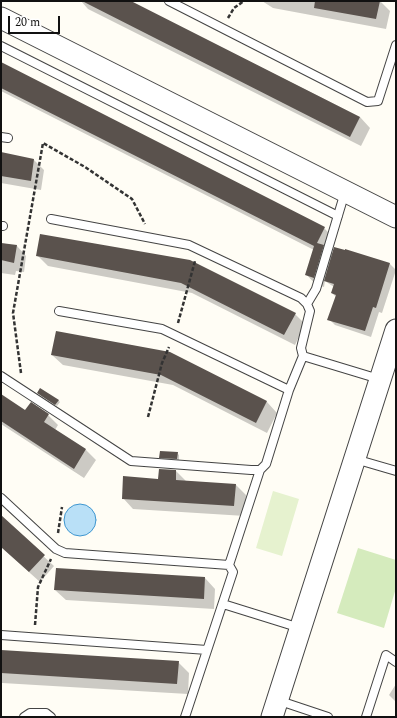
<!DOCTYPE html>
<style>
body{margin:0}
#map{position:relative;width:397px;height:718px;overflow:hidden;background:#fffdf5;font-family:Spectral,serif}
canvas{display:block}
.frame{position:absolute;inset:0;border:2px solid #111;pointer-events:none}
.scale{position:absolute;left:8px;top:16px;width:52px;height:18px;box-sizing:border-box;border:2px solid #111;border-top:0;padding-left:5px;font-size:12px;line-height:14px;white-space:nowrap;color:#111;-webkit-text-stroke:3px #fff;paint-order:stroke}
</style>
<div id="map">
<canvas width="397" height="718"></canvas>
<div class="frame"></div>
<div class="scale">20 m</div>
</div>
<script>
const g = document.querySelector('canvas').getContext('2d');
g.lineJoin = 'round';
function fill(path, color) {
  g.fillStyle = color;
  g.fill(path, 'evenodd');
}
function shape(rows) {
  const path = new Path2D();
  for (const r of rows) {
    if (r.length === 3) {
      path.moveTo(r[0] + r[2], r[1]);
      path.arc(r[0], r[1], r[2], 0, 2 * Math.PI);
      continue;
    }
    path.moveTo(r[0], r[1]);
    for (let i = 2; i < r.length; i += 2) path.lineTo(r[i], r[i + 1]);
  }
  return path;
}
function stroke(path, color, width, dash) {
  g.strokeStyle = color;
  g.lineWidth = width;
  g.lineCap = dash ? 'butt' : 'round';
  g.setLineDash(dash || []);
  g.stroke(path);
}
const green = shape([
 [358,548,396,560,396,588,384,628,337,613]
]);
const pitch = shape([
 [273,491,299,499,282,556,256,548]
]);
const water = shape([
 [80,520,16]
]);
const shadow = shape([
 [81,1,129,1,360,117,370,128,361,146,88,9],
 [262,1,380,1,390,11,386,29,273,8],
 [1,63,324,228,334,238,328,250,333,255,390,264,396,270,382,313,379,312,371,337,335,325,329,319,336,297,332,293,334,287,325,281,324,287,316,285,306,274,314,250,1,91],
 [1,154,34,160,44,170,41,190,1,183],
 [41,235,295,314,305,324,295,345,192,293,48,266,37,255],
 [1,243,17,246,26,256,24,272,16,271,15,275,1,273],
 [170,353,267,402,277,413,267,433,173,385,63,365,52,355],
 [1,395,26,411,48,415,58,425,55,430,86,450,96,460,84,478,1,424],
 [40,395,58,400,60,402,57,406],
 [177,453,179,455,179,461,163,459,160,457],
 [176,471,186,481,236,485,246,495,245,516,133,509,123,498],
 [1,517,54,566,40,582,1,547],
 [57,569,205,578,215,589,214,609,66,600,55,590],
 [1,651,178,662,189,673,188,694,2,683],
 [396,684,396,702,389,695]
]);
const building = shape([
 [82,1,131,1,360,117,350,137],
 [315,1,380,1,376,19,314,8],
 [1,62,325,227,317,243,324,245,314,278,305,275,314,246,1,88],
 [1,152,34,159,31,181,1,176],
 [40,234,190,260,296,313,284,335,181,283,36,256],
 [1,243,17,245,14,263,1,260],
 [334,247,345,250,345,249,390,263,376,308,373,307,365,331,327,320,336,295,331,293,334,284,324,281],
 [56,331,170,352,267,401,256,423,161,375,51,355],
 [40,388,59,400,55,405,37,393],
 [1,394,25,410,31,402,49,414,44,422,86,449,74,469,1,421],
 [160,451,178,452,177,459,159,458],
 [159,469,176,470,176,480,236,484,234,506,122,499,123,476,158,479],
 [1,515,45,555,29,572,1,547],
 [56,568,205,577,204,599,54,590],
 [1,650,179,661,177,684,1,673]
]);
const path = shape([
 [228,18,234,8,244,1],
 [178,323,195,261],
 [21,373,13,313,43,143,85,167,132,199,145,224],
 [148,417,162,363,169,347],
 [58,533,62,507],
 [35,625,38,587,51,559]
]);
const service = shape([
 [169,1,367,102,378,101,396,45],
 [1,46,338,216],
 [1,137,8,138],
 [51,219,189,245,301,298,307,304,310,311,301,348,303,356],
 [1,226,3,226],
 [307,304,316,289,345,192],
 [59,311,162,329,289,390],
 [1,376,131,461,251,470,260,470,266,464,289,390,303,356,379,379],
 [355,459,396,471],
 [1,498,56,549,65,553,229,565,233,572,185,717],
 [229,565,260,470],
 [223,604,300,628],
 [1,635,207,650],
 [277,700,328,717],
 [24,717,30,713,46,713,51,717],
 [366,717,386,655,396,662]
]);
const tertiary = shape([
 [1,18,396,217],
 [272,717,396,330]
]);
fill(green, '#d5ebbd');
fill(pitch, '#e6f2cf');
fill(water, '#b9e0f7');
stroke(water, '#3f96cf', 1);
fill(shadow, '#0003');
fill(building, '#5a524d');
stroke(service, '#444', 10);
stroke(tertiary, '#444', 23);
stroke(path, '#333', 2.5, [4, 2]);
stroke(service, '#fff', 8);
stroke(tertiary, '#fff', 21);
</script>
